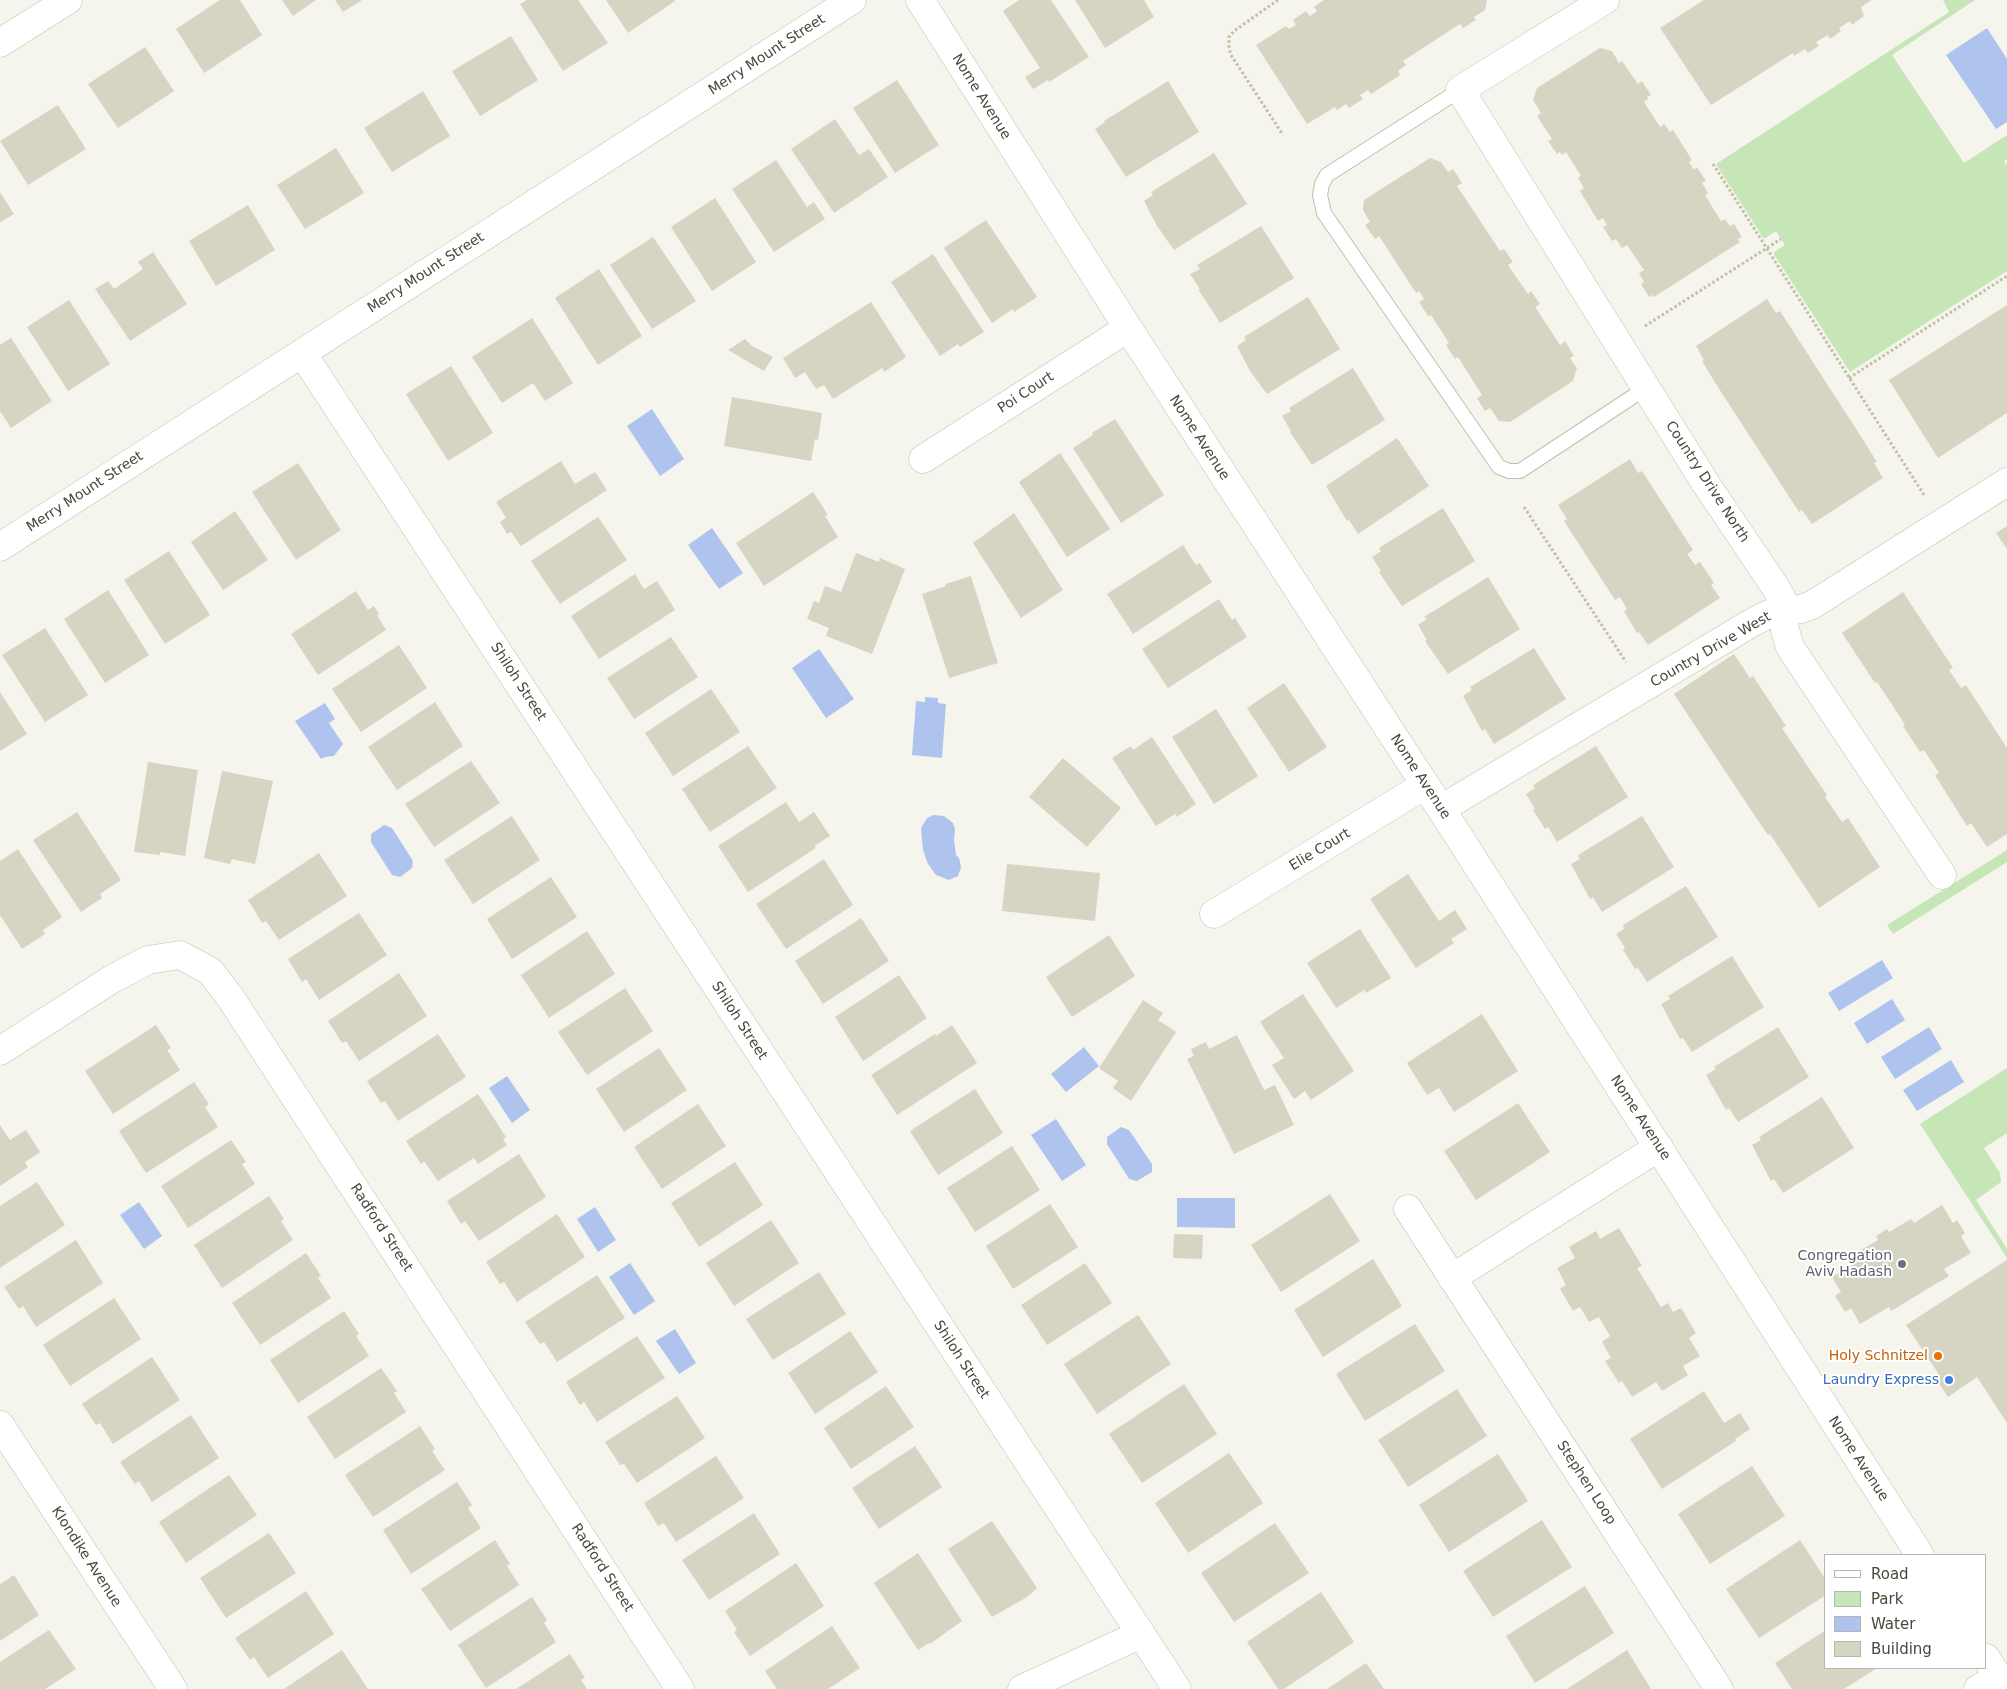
<!DOCTYPE html>
<style>
body{margin:0}
#map{position:relative;width:2007px;height:1689px;overflow:hidden;background:#f5f5ed;font-family:"DejaVu Sans",sans-serif}
canvas{display:block}
.legend{position:absolute;left:1824px;top:1554px;width:162px;height:115px;box-sizing:border-box;background:#fff;border:1px solid #b7b6b0;margin:0;padding:6px 9px;list-style:none;font-size:15px;color:#4a483a}
.legend li{display:flex;align-items:center;gap:10px;height:25px}
.legend b{width:25px;border:1px solid #b7b6b0}
</style>
<div id="map">
<canvas width="2007" height="1689"></canvas>
<ul class="legend">
<li><b style="height:6px;background:#fff"></b>Road</li>
<li><b style="height:14px;background:#c6e6b8"></b>Park</li>
<li><b style="height:14px;background:#aec3ed"></b>Water</li>
<li><b style="height:14px;background:#d6d4c2"></b>Building</li>
</ul>
</div>
<script>
const g = document.querySelector('canvas').getContext('2d');
g.lineJoin = 'round';
function fill(path, color) {
  g.fillStyle = color;
  g.fill(path, 'evenodd');
}
function shape(rows) {
  const path = new Path2D();
  for (const r of rows) {
    path.moveTo(r[0], r[1]);
    for (let i = 2; i < r.length; i += 2) path.lineTo(r[i], r[i + 1]);
  }
  return path;
}
function stroke(path, color, width, dash) {
  g.strokeStyle = color;
  g.lineWidth = width;
  g.lineCap = dash ? 'butt' : 'round';
  g.setLineDash(dash || []);
  g.stroke(path);
}
function label(font, color, halo, rows, align = 'center') {
  g.font = font + ' "DejaVu Sans",sans-serif';
  g.lineWidth = 4;
  g.setLineDash([]);
  g.textBaseline = 'middle';
  g.strokeStyle = halo;
  g.fillStyle = color;
  for (const [text, x, y, turn = 0] of rows) {
    g.save();
    g.translate(x, y);
    g.rotate((+turn || 0) * Math.PI / 180);
    g.textAlign = isNaN(turn) ? turn : align;
    if (halo) g.strokeText(text, 0, 0);
    g.fillText(text, 0, 0);
    g.restore();
  }
}
const green = shape([
 [1943,0,1975,0,1892,55,1964,163,2007,135,2007,159,2004,161,2007,165,2007,271,1850,372,1773,253,1785,245,1781,239,1776,231,1764,239,1716,164,1949,12],
 [2007,850,2007,862,1893,934,1887,925],
 [2007,1068,2007,1133,1984,1148,2000,1173,2001,1182,1976,1200,2007,1249,2007,1258,1920,1124]
]);
const water = shape([
 [1987,28,2007,59,2007,122,1996,129,1946,55],
 [652,409,684,459,660,476,627,426],
 [712,528,743,573,719,589,688,545],
 [819,649,854,699,826,718,792,668],
 [925,697,938,698,938,703,946,704,942,758,912,755,916,701,925,702],
 [325,703,335,719,329,723,343,744,334,756,325,757,321,759,295,721],
 [933,815,944,816,953,823,955,829,954,840,956,855,959,858,961,867,958,876,949,880,936,875,928,864,923,850,921,828,927,818],
 [384,825,392,828,413,861,412,868,400,877,392,875,371,842,371,834],
 [1882,960,1893,978,1839,1011,1828,993],
 [1892,999,1905,1020,1867,1044,1854,1023],
 [1929,1027,1942,1049,1895,1079,1881,1057],
 [1084,1047,1099,1066,1066,1092,1051,1074],
 [1951,1060,1964,1082,1917,1111,1903,1090],
 [507,1076,530,1110,512,1123,489,1088],
 [1056,1119,1086,1165,1062,1181,1031,1135],
 [1121,1127,1129,1130,1152,1164,1152,1172,1137,1181,1129,1179,1107,1144,1107,1137],
 [1177,1198,1235,1198,1235,1228,1177,1227],
 [139,1202,162,1236,144,1249,120,1215],
 [595,1207,616,1240,598,1252,577,1219],
 [630,1263,655,1301,634,1315,609,1277],
 [675,1329,696,1363,679,1374,656,1341]
]);
const building = shape([
 [220,0,240,0,262,35,204,73,176,29],
 [282,0,316,0,293,16],
 [335,0,362,0,343,12],
 [527,0,578,0,608,43,563,71,520,4],
 [606,0,675,0,675,1,628,33],
 [1019,0,1051,0,1089,57,1049,82,1048,80,1033,89,1025,77,1040,68,1003,11],
 [1075,0,1144,0,1154,17,1105,48],
 [1324,0,1487,0,1485,10,1474,17,1476,20,1463,28,1460,24,1403,61,1406,65,1398,71,1400,75,1371,94,1368,90,1360,95,1363,99,1349,108,1346,104,1337,110,1335,107,1307,124,1256,45,1286,26,1289,29,1296,25,1293,20,1306,11,1310,16,1317,11,1314,7],
 [1704,0,1872,0,1861,7,1864,16,1852,25,1850,21,1839,28,1841,31,1830,39,1828,35,1816,42,1819,46,1808,53,1805,49,1794,56,1793,53,1711,105,1660,28],
 [511,36,538,80,480,116,452,71],
 [145,47,174,91,118,128,88,84],
 [1600,48,1612,51,1619,63,1622,61,1638,84,1642,81,1651,95,1647,97,1648,99,1644,102,1660,127,1664,124,1670,132,1673,130,1692,160,1689,162,1694,170,1697,167,1706,181,1702,183,1708,193,1705,195,1721,221,1725,219,1730,226,1734,224,1742,237,1738,239,1740,242,1654,297,1652,295,1649,297,1641,284,1644,282,1639,273,1644,270,1627,245,1622,248,1616,239,1612,241,1603,227,1607,225,1603,218,1598,221,1580,191,1584,188,1578,178,1581,176,1566,152,1562,155,1560,152,1557,154,1548,141,1552,139,1537,116,1541,113,1533,100,1537,88],
 [897,80,939,145,895,173,853,108],
 [1168,81,1199,132,1126,177,1095,129,1105,122,1104,121],
 [423,91,450,136,392,172,364,128],
 [58,105,86,149,28,185,0,141],
 [835,119,859,155,869,149,888,177,834,213,791,149],
 [336,148,364,193,305,229,277,185],
 [1214,153,1247,204,1174,250,1157,226,1144,201,1153,195,1151,192],
 [1430,158,1441,162,1448,172,1453,169,1462,183,1457,186,1500,251,1504,249,1513,262,1508,265,1528,294,1531,291,1540,304,1535,307,1560,345,1565,341,1574,356,1570,358,1577,368,1573,381,1510,422,1499,421,1490,408,1485,411,1477,398,1482,395,1458,357,1455,359,1446,345,1449,343,1431,315,1428,316,1419,302,1424,299,1419,291,1416,293,1379,236,1375,239,1365,225,1370,222,1363,210,1364,200],
 [776,160,807,207,814,202,825,219,774,252,732,189],
 [0,192,14,214,0,222],
 [715,198,756,262,712,291,671,227],
 [248,205,275,250,216,286,189,241],
 [986,220,1037,297,1014,312,1013,309,992,323,944,248],
 [1261,226,1294,278,1220,323,1198,289,1200,289,1190,274,1200,269,1197,265],
 [653,237,696,301,652,329,610,265],
 [153,252,187,304,130,341,95,289,108,281,114,289,143,269,138,262],
 [933,254,984,332,960,347,958,344,940,356,891,282],
 [599,269,642,336,598,365,555,298],
 [1308,297,1340,349,1267,394,1250,371,1237,346,1246,340,1244,337],
 [1767,299,1776,313,1780,311,1860,435,1877,462,1874,463,1883,478,1812,524,1802,510,1799,512,1714,381,1702,361,1704,360,1696,346],
 [69,300,110,364,68,391,27,327],
 [871,302,906,357,884,372,882,368,833,399,824,385,816,389,805,372,795,378,783,358],
 [2007,305,2007,413,1938,458,1889,380],
 [532,318,573,383,545,401,533,383,502,403,472,357],
 [11,338,52,401,11,428,0,411,0,345],
 [745,339,752,346,773,357,764,371,728,350],
 [451,366,493,433,448,461,406,394],
 [1353,368,1385,420,1312,465,1290,432,1291,431,1282,416,1291,411,1289,408],
 [732,397,822,413,818,440,815,439,811,461,724,446],
 [1115,419,1164,495,1121,523,1073,448,1093,435,1092,433],
 [1397,438,1429,486,1358,534,1349,520,1347,521,1326,486],
 [1060,453,1110,529,1067,557,1019,482],
 [1630,459,1638,473,1642,471,1693,550,1687,554,1695,565,1700,562,1714,583,1711,585,1720,598,1648,645,1639,632,1637,633,1624,611,1627,609,1620,597,1615,600,1564,521,1567,519,1558,505],
 [561,461,575,484,595,472,607,490,521,546,511,532,507,534,500,522,506,518,496,502],
 [298,463,341,530,296,560,252,492],
 [813,492,828,515,825,516,838,537,764,586,736,543],
 [1443,508,1475,561,1402,606,1379,572,1381,571,1372,557,1381,551,1379,548],
 [235,511,268,560,223,590,191,542],
 [1014,513,1063,590,1021,618,973,543],
 [598,517,627,560,560,604,531,561],
 [2007,526,2007,549,1996,533],
 [1183,545,1196,565,1200,563,1212,582,1133,634,1107,594],
 [169,551,210,615,165,644,124,580],
 [856,553,879,562,880,558,905,569,872,654,826,636,829,628,807,619,814,601,819,603,825,586,841,592],
 [635,574,644,589,657,581,675,610,599,659,571,616],
 [971,576,998,663,949,678,922,594,946,586,945,584],
 [1488,577,1520,629,1448,674,1425,641,1427,640,1418,625,1427,619,1424,617],
 [108,590,149,655,105,683,64,619],
 [356,591,368,610,374,606,379,614,377,615,386,630,318,675,291,634],
 [1903,592,1953,668,1949,670,1961,688,1966,685,2007,748,2007,834,1987,847,1971,823,1967,826,1935,775,1939,773,1924,750,1920,752,1903,726,1905,725,1893,706,1877,682,1875,683,1842,633],
 [1219,599,1232,620,1235,618,1247,637,1168,688,1142,649],
 [45,628,88,695,45,722,2,655],
 [671,637,698,677,634,719,607,678],
 [399,645,427,688,361,732,332,689],
 [1534,648,1566,699,1494,744,1485,729,1482,731,1463,696,1472,690,1470,687],
 [1734,654,1750,678,1753,676,1786,726,1782,728,1827,795,1825,797,1842,822,1848,818,1880,867,1819,908,1770,834,1768,835,1755,816,1674,694],
 [1284,683,1327,747,1289,772,1247,708],
 [711,689,740,732,673,776,645,733],
 [0,692,27,734,0,751],
 [435,702,463,746,397,790,368,747],
 [1216,709,1258,776,1214,804,1172,737],
 [1152,737,1196,804,1177,817,1175,814,1156,826,1112,758,1131,746,1133,750],
 [748,746,777,788,710,832,682,789],
 [1596,746,1628,797,1557,842,1548,827,1545,829,1533,810,1535,809,1526,794,1535,788,1533,785],
 [1063,758,1121,808,1087,847,1029,797],
 [471,761,500,803,434,847,405,804],
 [148,762,198,770,185,856,160,852,160,855,134,852],
 [222,771,273,781,255,864,232,859,230,864,204,858],
 [786,802,799,822,814,812,830,836,814,846,816,848,748,892,718,846],
 [77,812,121,880,100,894,102,898,81,912,33,840],
 [512,816,540,860,473,904,444,860],
 [1642,816,1674,867,1602,912,1593,897,1590,899,1571,864,1580,859,1578,855],
 [18,849,62,917,43,930,45,934,22,949,0,915,0,861],
 [319,853,347,896,279,940,266,921,262,923,248,900],
 [824,859,853,905,786,949,756,904],
 [1007,864,1100,873,1095,921,1002,911],
 [1408,874,1439,921,1455,910,1467,929,1451,939,1454,943,1416,968,1370,899],
 [551,877,577,917,512,959,487,919],
 [1686,886,1718,937,1647,982,1638,968,1635,969,1629,959,1623,950,1625,948,1616,934,1624,929,1623,925],
 [359,913,387,955,319,1000,306,979,302,982,288,959],
 [861,918,889,961,823,1004,795,961],
 [1360,929,1391,978,1366,993,1364,990,1336,1008,1307,963],
 [587,931,615,974,549,1018,521,975],
 [1109,935,1135,976,1072,1017,1046,977],
 [1732,956,1764,1007,1692,1052,1683,1038,1680,1039,1661,1004,1670,999,1668,996],
 [399,973,427,1016,359,1061,346,1041,342,1043,328,1021],
 [899,975,927,1018,863,1061,835,1017],
 [625,988,653,1031,587,1075,558,1032],
 [1303,994,1354,1071,1311,1100,1305,1091,1294,1099,1272,1065,1284,1058,1260,1022],
 [1143,1000,1163,1013,1158,1020,1176,1032,1131,1101,1113,1088,1118,1081,1099,1068],
 [1482,1014,1518,1071,1454,1112,1439,1088,1427,1095,1407,1063],
 [156,1025,171,1048,167,1050,180,1070,113,1114,85,1071],
 [952,1025,977,1063,897,1115,871,1075,935,1034,936,1036],
 [1778,1027,1809,1077,1738,1122,1729,1108,1726,1110,1706,1075,1716,1069,1714,1067],
 [438,1034,466,1077,398,1121,385,1101,381,1103,367,1081],
 [1237,1035,1264,1090,1275,1085,1294,1125,1234,1154,1187,1059,1194,1056,1191,1049,1206,1042,1209,1049],
 [659,1048,687,1090,624,1132,596,1089],
 [194,1082,209,1104,205,1107,218,1127,146,1173,119,1131],
 [975,1089,1003,1133,938,1175,910,1131],
 [478,1094,506,1137,503,1139,507,1145,478,1164,474,1158,438,1181,424,1161,421,1164,406,1141],
 [1822,1097,1854,1148,1783,1193,1774,1179,1771,1181,1752,1145,1761,1140,1759,1137],
 [1518,1103,1550,1152,1476,1200,1444,1151],
 [698,1104,726,1146,662,1189,634,1147],
 [0,1125,10,1140,26,1130,40,1152,25,1162,28,1167,0,1186],
 [231,1140,246,1162,242,1164,255,1184,188,1228,161,1186],
 [1012,1146,1040,1190,975,1232,947,1188],
 [519,1154,546,1197,479,1241,465,1221,461,1224,447,1201],
 [735,1162,763,1205,699,1247,671,1203],
 [37,1182,65,1225,0,1268,0,1206],
 [1330,1194,1360,1241,1281,1292,1251,1245],
 [269,1196,284,1219,281,1221,293,1240,222,1288,194,1245],
 [1050,1204,1078,1247,1013,1289,986,1246],
 [1942,1205,1953,1223,1957,1220,1965,1233,1961,1236,1971,1253,1944,1269,1949,1276,1891,1311,1889,1307,1860,1324,1851,1308,1845,1312,1835,1296,1841,1292,1832,1277,1860,1260,1856,1253,1878,1240,1876,1236,1887,1229,1889,1232,1911,1219,1914,1223],
 [557,1214,585,1257,517,1302,504,1282,500,1284,486,1262],
 [771,1220,799,1263,734,1306,706,1263],
 [1619,1228,1642,1266,1637,1268,1661,1307,1668,1303,1673,1312,1681,1308,1696,1333,1689,1338,1700,1356,1683,1366,1688,1375,1662,1391,1656,1382,1632,1397,1622,1381,1619,1383,1605,1361,1611,1358,1602,1342,1610,1336,1599,1317,1589,1322,1580,1307,1573,1311,1560,1289,1566,1285,1557,1268,1575,1258,1569,1247,1596,1231,1600,1239],
 [1174,1234,1203,1235,1202,1259,1173,1258],
 [76,1240,103,1283,36,1327,23,1306,19,1309,4,1287],
 [306,1253,321,1276,318,1278,331,1298,260,1345,232,1303],
 [1373,1259,1402,1306,1323,1357,1294,1310],
 [2007,1260,2007,1423,1977,1377,1948,1397,1934,1376,1938,1373,1906,1325],
 [1085,1263,1112,1303,1047,1345,1021,1305],
 [819,1272,846,1314,773,1360,746,1319],
 [597,1275,625,1318,557,1362,544,1342,540,1344,525,1322],
 [114,1298,141,1339,70,1386,43,1345],
 [344,1311,359,1334,356,1336,369,1356,298,1403,270,1360],
 [1138,1315,1171,1364,1097,1414,1064,1364],
 [1415,1324,1445,1371,1365,1421,1336,1374],
 [850,1331,878,1372,815,1414,788,1373],
 [637,1336,665,1378,597,1422,584,1402,580,1405,566,1382],
 [152,1357,180,1400,113,1444,100,1423,96,1425,82,1404],
 [381,1368,397,1391,394,1393,406,1412,335,1459,307,1417],
 [1184,1384,1217,1434,1142,1483,1109,1434],
 [886,1386,914,1427,851,1469,824,1428],
 [1457,1389,1487,1436,1408,1487,1378,1440],
 [1704,1391,1724,1423,1740,1413,1750,1429,1735,1439,1736,1441,1662,1489,1630,1439],
 [677,1396,705,1438,637,1483,624,1464,620,1465,605,1442],
 [191,1415,219,1458,152,1502,139,1481,135,1484,120,1462],
 [420,1426,435,1449,432,1451,445,1470,373,1517,345,1475],
 [915,1446,942,1487,879,1529,852,1488],
 [1229,1453,1263,1503,1188,1553,1155,1503],
 [1498,1454,1528,1501,1449,1552,1419,1505],
 [716,1456,744,1498,676,1542,664,1523,658,1526,644,1503],
 [1752,1466,1785,1516,1710,1564,1678,1514],
 [229,1475,257,1515,186,1563,159,1522],
 [457,1482,472,1505,468,1508,481,1528,411,1574,383,1530],
 [754,1513,780,1554,709,1600,682,1560],
 [1542,1520,1572,1567,1493,1617,1463,1571],
 [992,1521,1037,1588,1027,1597,992,1617,948,1549],
 [1275,1523,1309,1573,1234,1622,1201,1573],
 [269,1533,296,1573,226,1618,200,1578],
 [495,1540,510,1564,507,1566,519,1585,450,1631,421,1589],
 [1800,1540,1826,1580,1826,1595,1759,1638,1726,1589],
 [918,1553,962,1621,930,1644,929,1643,918,1650,874,1583],
 [796,1563,824,1606,750,1656,734,1632,737,1630,725,1611],
 [14,1575,39,1615,0,1641,0,1584],
 [1585,1586,1614,1633,1535,1683,1506,1636],
 [306,1591,334,1634,268,1678,254,1657,250,1660,235,1638],
 [1321,1592,1354,1642,1284,1689,1278,1689,1247,1642],
 [532,1597,547,1620,544,1623,556,1642,486,1688,458,1645],
 [832,1626,860,1668,828,1689,777,1689,765,1671],
 [49,1630,76,1669,45,1689,0,1689,0,1662],
 [1826,1630,1826,1668,1877,1668,1844,1689,1792,1689,1775,1663],
 [342,1650,368,1689,284,1689],
 [1627,1650,1651,1689,1567,1689],
 [570,1654,585,1678,581,1680,587,1689,516,1689],
 [1366,1663,1384,1689,1327,1689]
]);
const path = shape([
 [1278,0,1234,31,1229,37,1229,47,1231,55,1283,135],
 [1713,164,1924,495],
 [1645,326,1781,239],
 [1849,378,2007,276],
 [1524,507,1626,662]
]);
const service = shape([
 [1460,90,1327,175,1322,184,1320,195,1324,213,1499,467,1509,471,1520,471,1646,388]
]);
const minor = shape([
 [920,0,1128,328,1441,809,1920,1555],
 [1605,0,1460,90,1706,484,1776,588,1782,599,1785,630,1790,647,1942,875],
 [0,43,68,0],
 [302,353,1177,1689],
 [923,459,1128,328],
 [0,547,852,0],
 [1441,809,1753,622,1769,614,1784,610,1801,609,1812,605,2007,482],
 [1214,914,1425,785],
 [0,1051,112,979,148,960,180,955,210,971,230,997,680,1689],
 [1408,1209,1719,1689],
 [1452,1278,1659,1147],
 [0,1425,173,1689],
 [1986,1658,2006,1689],
 [1022,1689,1141,1634],
 [1978,1689,1998,1677]
]);
const markers = [
 [1902,1264,5,"#6b7280"],
 [1938,1356,5,"#e8710a"],
 [1949,1380,5,"#3f7fe0"]
];
const streetNames = [
 ["Merry Mount Street",767,55,-33],
 ["Nome Avenue",981,97,58],
 ["Merry Mount Street",426,273,-33],
 ["Poi Court",1026,393,-33],
 ["Nome Avenue",1199,438,57],
 ["Country Drive North",1707,482,57],
 ["Merry Mount Street",85,492,-33],
 ["Country Drive West",1711,650,-30],
 ["Shiloh Street",518,682,57],
 ["Nome Avenue",1420,777,57],
 ["Elie Court",1320,850,-31],
 ["Shiloh Street",739,1021,57],
 ["Nome Avenue",1640,1118,57],
 ["Radford Street",381,1228,57],
 ["Shiloh Street",961,1360,57],
 ["Nome Avenue",1858,1459,57],
 ["Stephen Loop",1586,1483,57],
 ["Klondike Avenue",86,1557,57],
 ["Radford Street",602,1568,57]
];
const worshipNames = [
 ["Congregation",1892,1256],
 ["Aviv Hadash",1892,1272]
];
const foodNames = [
 ["Holy Schnitzel",1928,1356]
];
const shopNames = [
 ["Laundry Express",1939,1380]
];
fill(green, '#c6e6b8');
fill(water, '#aec3ed');
fill(building, '#d6d4c2');
stroke(service, '#c1bfaf', 16);
stroke(minor, '#c1bfaf', 29);
stroke(path, '#c2bea1', 3, [2.5, 2.5]);
stroke(service, '#fff', 14);
stroke(minor, '#fff', 28);
for (const [x, y, r, color] of markers) {
  const dot = new Path2D();
  dot.arc(x, y, r, 0, 2 * Math.PI);
  g.fillStyle = color;
  g.fill(dot);
  stroke(dot, '#fff', 2);
}
label('14px', '#4a483a', '#fff', streetNames);
label('14px', '#5b616d', '#fff', worshipNames, 'right');
label('14px', '#c56008', '#fff', foodNames, 'right');
label('14px', '#366cbe', '#fff', shopNames, 'right');
</script>
